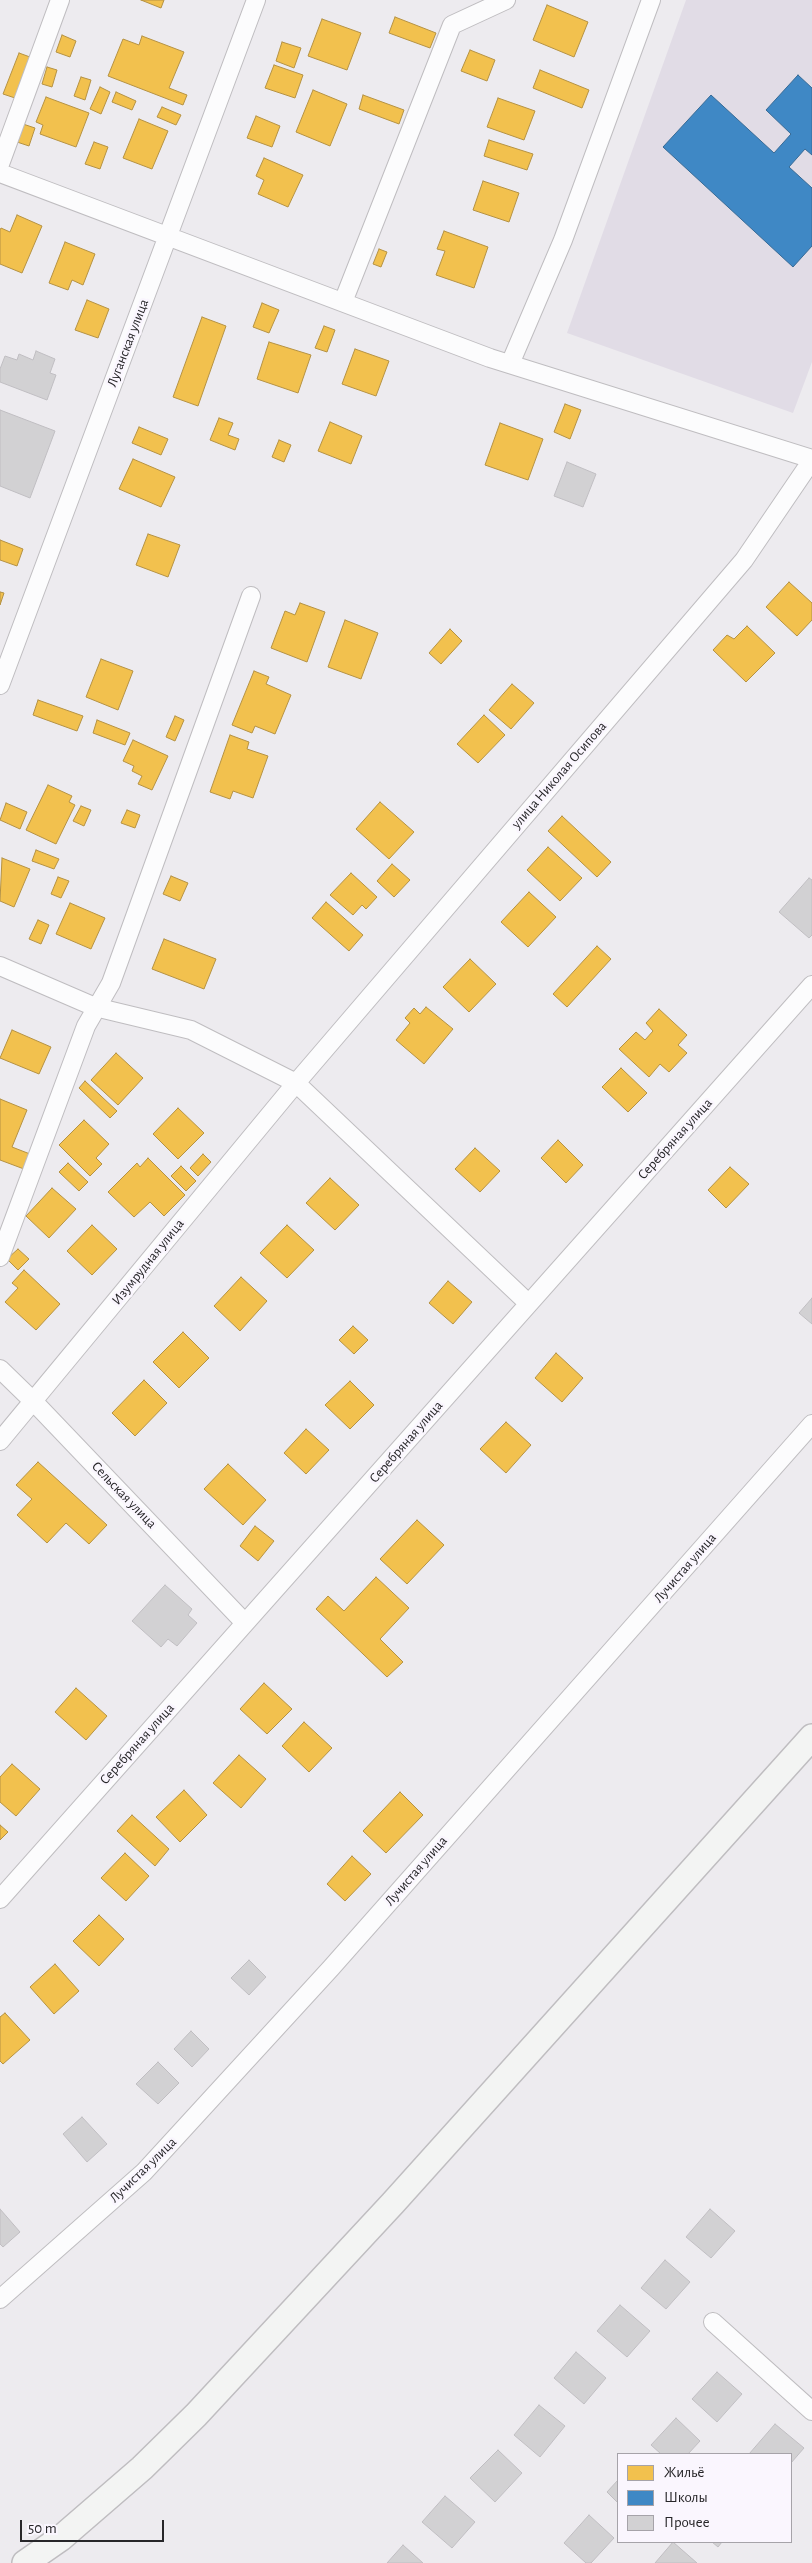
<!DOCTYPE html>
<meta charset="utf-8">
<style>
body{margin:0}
#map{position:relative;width:812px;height:2563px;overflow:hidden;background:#edebef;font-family:"Alegreya Sans",sans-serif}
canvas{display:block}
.legend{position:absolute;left:617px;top:2453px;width:175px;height:90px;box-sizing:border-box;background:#faf6fe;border:1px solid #a6a3a9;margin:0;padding:6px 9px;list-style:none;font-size:15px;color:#272629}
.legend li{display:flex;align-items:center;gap:10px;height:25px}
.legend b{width:25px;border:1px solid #a6a3a9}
.scale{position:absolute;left:20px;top:2520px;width:144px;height:22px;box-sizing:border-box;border:2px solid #272629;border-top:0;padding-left:6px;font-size:15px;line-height:18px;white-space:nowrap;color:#272629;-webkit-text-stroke:4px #faf6fe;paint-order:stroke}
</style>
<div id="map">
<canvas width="812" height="2563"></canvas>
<ul class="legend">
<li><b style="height:14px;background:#f2c14e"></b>Жильё</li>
<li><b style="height:14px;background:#3f88c5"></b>Школы</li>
<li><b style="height:14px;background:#d2d1d3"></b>Прочее</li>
</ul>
<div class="scale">50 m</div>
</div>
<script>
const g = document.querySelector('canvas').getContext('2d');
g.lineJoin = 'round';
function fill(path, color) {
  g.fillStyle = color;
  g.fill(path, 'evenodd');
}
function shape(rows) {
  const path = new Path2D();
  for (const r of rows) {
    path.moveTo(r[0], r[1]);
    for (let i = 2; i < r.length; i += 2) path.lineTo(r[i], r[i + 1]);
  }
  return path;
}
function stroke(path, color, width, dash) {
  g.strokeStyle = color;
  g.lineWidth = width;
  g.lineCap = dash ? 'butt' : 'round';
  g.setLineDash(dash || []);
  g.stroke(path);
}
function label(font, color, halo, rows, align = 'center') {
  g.font = font + ' "Alegreya Sans",sans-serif';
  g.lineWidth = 5;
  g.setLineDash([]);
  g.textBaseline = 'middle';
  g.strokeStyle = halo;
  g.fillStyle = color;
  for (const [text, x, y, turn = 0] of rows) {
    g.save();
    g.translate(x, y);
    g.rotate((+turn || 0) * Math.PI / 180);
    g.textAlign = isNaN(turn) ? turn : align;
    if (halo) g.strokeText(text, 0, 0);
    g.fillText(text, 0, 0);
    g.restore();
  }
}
const built = shape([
 [686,0,812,0,812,362,793,413,567,333]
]);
const homes = shape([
 [141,0,164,0,161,8,141,0],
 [547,5,588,22,574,57,533,40,547,5],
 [395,17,436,33,430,48,389,33,395,17],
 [322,19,361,33,347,70,308,56,322,19],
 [62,35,76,41,70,57,56,52,62,35],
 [142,36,184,52,169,88,187,95,183,105,108,76,123,39,139,45,142,36],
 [282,42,301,48,294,68,276,61,282,42],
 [470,50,495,60,487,81,461,71,470,50],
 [19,53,30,57,15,98,3,94,19,53],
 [274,65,303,75,295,98,265,88,274,65],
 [47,67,57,70,52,87,42,84,47,67],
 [540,70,589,90,582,108,533,88,540,70],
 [81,77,91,80,85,100,74,96,81,77],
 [100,87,110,92,101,114,90,109,100,87],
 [313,90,347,104,330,146,296,132,313,90],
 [116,92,136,101,132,110,112,102,116,92],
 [363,95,404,110,399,124,359,109,363,95],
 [46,97,89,113,76,147,40,134,43,125,36,122,46,97],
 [498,98,535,111,524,140,487,127,498,98],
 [162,107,181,115,176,125,157,117,162,107],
 [256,116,280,126,272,147,247,138,256,116],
 [139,119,168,131,152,169,123,158,139,119],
 [23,124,35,128,29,146,17,142,23,124],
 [489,140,533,154,527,170,484,156,489,140],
 [94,142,108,147,100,169,85,164,94,142],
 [264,158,303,175,288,207,258,194,264,180,256,176,264,158],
 [483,181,519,193,509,222,473,210,483,181],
 [17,215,42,226,22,273,0,264,0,230,1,228,10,232,17,215],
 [444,231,488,247,474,288,436,275,445,251,437,249,444,231],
 [65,242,95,254,83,285,72,280,68,290,49,283,65,242],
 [379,249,387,252,381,267,373,264,379,249],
 [87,300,109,309,98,338,75,330,87,300],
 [262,303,279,310,269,333,253,327,262,303],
 [202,317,226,326,198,406,173,397,202,317],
 [324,326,335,330,327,352,315,348,324,326],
 [269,342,311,355,298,393,257,379,269,342],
 [355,349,389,361,376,396,342,384,355,349],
 [565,404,581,410,570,439,554,432,565,404],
 [219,418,233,423,228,435,239,439,235,450,210,440,219,418],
 [330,422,362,436,351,464,318,451,330,422],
 [500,423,543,439,528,480,485,465,500,423],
 [139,427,168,439,161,455,132,443,139,427],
 [279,440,291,445,284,462,272,457,279,440],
 [133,459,175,477,161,507,119,489,133,459],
 [148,534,180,545,168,577,136,565,148,534],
 [0,540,23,549,17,566,0,560,0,540],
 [789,582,812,603,812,620,797,636,766,607,789,582],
 [0,592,4,593,0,605,0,592],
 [300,603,325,612,307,662,271,648,285,611,295,615,300,603],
 [345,620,378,633,361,679,328,667,345,620],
 [747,626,775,653,746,682,713,650,727,635,734,639,747,626],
 [450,629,462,641,441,664,429,653,450,629],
 [101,659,133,671,118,710,86,697,101,659],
 [254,671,269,677,266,684,291,695,275,734,255,726,252,733,232,725,254,671],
 [512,684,534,703,511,729,489,710,512,684],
 [38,700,83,716,77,731,33,715,38,700],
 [484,715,505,735,478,763,457,744,484,715],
 [175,716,184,720,175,741,166,737,175,716],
 [97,720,130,733,125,745,93,733,97,720],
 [230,735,249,742,247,749,268,756,253,798,233,791,230,799,210,792,230,735],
 [133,740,168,756,152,790,138,784,142,776,132,771,134,766,123,761,133,740],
 [48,785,72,796,69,802,75,805,56,844,26,830,48,785],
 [380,802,414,832,389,859,356,829,380,802],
 [6,803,27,812,20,829,0,820,6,803],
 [81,806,91,810,84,826,73,821,81,806],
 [127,810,140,815,135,828,121,823,127,810],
 [562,816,611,862,597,877,548,831,562,816],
 [548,847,582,878,560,901,527,870,548,847],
 [36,850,59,859,54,869,32,861,36,850],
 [2,858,30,869,14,907,0,901,2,858],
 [392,864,410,880,394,897,377,881,392,864],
 [351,873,377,897,366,909,362,905,353,915,330,895,351,873],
 [171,876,188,883,180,901,163,894,171,876],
 [58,877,69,881,61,898,51,894,58,877],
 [529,892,556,917,528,947,501,922,529,892],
 [326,902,363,935,349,951,312,918,326,902],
 [70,903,105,918,91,949,56,934,70,903],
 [38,920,49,925,41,944,29,939,38,920],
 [164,939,216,959,204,989,152,969,164,939],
 [597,946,611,959,567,1007,553,994,597,946],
 [470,959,496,984,469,1012,443,987,470,959],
 [426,1007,453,1029,424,1064,396,1040,410,1023,405,1018,414,1008,420,1014,426,1007],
 [659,1009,687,1035,678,1045,687,1053,669,1072,660,1064,649,1077,619,1049,636,1032,645,1040,653,1031,646,1023,659,1009],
 [12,1030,51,1047,39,1074,0,1058,12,1030],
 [116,1053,143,1078,118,1105,91,1080,116,1053],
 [621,1068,647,1093,628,1112,602,1087,621,1068],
 [85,1081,117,1111,110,1118,79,1088,85,1081],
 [0,1099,27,1110,12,1147,30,1154,24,1169,0,1160,0,1099],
 [178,1108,204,1133,178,1159,153,1134,178,1108],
 [84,1120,109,1144,96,1158,102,1164,90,1176,59,1145,84,1120],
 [558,1140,583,1165,566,1183,541,1158,558,1140],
 [475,1148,500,1171,480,1192,455,1169,475,1148],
 [203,1154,211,1162,198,1176,190,1168,203,1154],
 [148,1158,185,1195,164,1216,150,1202,134,1217,108,1192,137,1163,140,1167,148,1158],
 [68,1163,88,1182,79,1191,59,1172,68,1163],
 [181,1166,196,1181,186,1191,171,1176,181,1166],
 [730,1167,749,1184,726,1208,708,1190,730,1167],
 [330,1178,359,1205,335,1230,306,1203,330,1178],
 [52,1188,76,1209,49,1238,26,1216,52,1188],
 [92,1225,117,1249,92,1275,67,1251,92,1225],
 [287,1225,314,1250,287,1278,260,1253,287,1225],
 [18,1249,29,1259,18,1270,7,1259,18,1249],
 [24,1270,60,1304,36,1330,5,1302,18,1288,12,1283,24,1270],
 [241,1277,267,1301,240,1331,214,1306,241,1277],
 [448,1281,472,1302,453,1324,429,1303,448,1281],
 [353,1326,368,1340,354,1354,339,1340,353,1326],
 [183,1332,209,1358,179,1388,153,1362,183,1332],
 [556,1353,583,1378,562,1402,535,1378,556,1353],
 [144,1380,167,1403,135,1436,112,1413,144,1380],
 [350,1381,374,1405,350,1429,325,1405,350,1381],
 [506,1422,531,1445,506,1473,480,1449,506,1422],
 [306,1429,329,1450,306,1474,284,1453,306,1429],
 [38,1462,107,1525,89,1544,66,1523,47,1543,17,1515,32,1499,16,1485,38,1462],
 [228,1464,266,1500,243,1525,204,1489,228,1464],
 [417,1520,444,1545,407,1584,380,1559,417,1520],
 [255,1526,274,1541,258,1561,240,1546,255,1526],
 [376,1577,409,1608,380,1639,403,1662,387,1677,316,1609,328,1596,344,1611,376,1577],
 [264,1683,292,1709,267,1734,240,1709,264,1683],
 [76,1688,107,1716,86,1740,55,1712,76,1688],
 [304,1722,332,1748,309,1772,282,1746,304,1722],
 [239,1755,266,1779,241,1808,213,1783,239,1755],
 [12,1764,40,1789,16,1816,0,1802,0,1777,12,1764],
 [184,1790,207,1815,180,1842,156,1817,184,1790],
 [400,1792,423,1815,386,1853,363,1831,400,1792],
 [132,1815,169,1849,155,1866,117,1831,132,1815],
 [0,1825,8,1832,0,1840,0,1825],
 [125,1853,149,1876,126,1901,101,1878,125,1853],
 [352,1856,371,1874,345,1901,327,1884,352,1856],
 [99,1915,124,1939,99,1966,73,1941,99,1915],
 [55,1964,79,1991,54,2014,30,1987,55,1964],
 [5,2013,30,2040,3,2064,0,2061,0,2017,5,2013]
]);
const schools = shape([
 [798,75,812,88,812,155,805,149,789,167,812,188,812,246,793,267,663,147,711,95,774,153,791,134,766,110,798,75]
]);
const building = shape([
 [36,351,55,359,50,373,56,375,47,400,0,382,0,369,5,356,17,360,19,354,33,360,36,351],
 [0,410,55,431,30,498,0,486,0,410],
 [567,462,596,474,583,507,554,496,567,462],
 [809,878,812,880,812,935,809,938,779,912,809,878],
 [812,1298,812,1324,799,1313,812,1298],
 [165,1585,192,1609,188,1615,197,1623,177,1646,168,1639,161,1647,132,1621,165,1585],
 [249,1960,266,1977,249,1995,231,1978,249,1960],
 [191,2031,209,2049,192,2067,174,2049,191,2031],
 [158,2062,179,2083,158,2104,136,2084,158,2062],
 [82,2117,107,2144,87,2162,63,2134,82,2117],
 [0,2209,20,2232,3,2247,0,2244,0,2209],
 [710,2209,735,2231,711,2258,686,2237,710,2209],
 [665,2260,690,2282,666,2309,641,2288,665,2260],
 [620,2305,650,2331,627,2357,597,2331,620,2305],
 [576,2352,606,2378,584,2404,554,2378,576,2352],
 [717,2372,742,2394,717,2422,692,2399,717,2372],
 [539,2405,565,2426,540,2457,514,2435,539,2405],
 [676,2418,700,2441,688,2454,661,2454,651,2445,676,2418],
 [775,2424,804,2448,791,2463,791,2454,749,2454,775,2424],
 [498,2450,522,2473,495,2502,470,2478,498,2450],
 [618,2480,618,2503,607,2492,618,2480],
 [445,2496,475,2522,452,2548,422,2522,445,2496],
 [589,2515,614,2538,591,2563,586,2563,564,2543,589,2515],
 [673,2542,697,2563,655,2563,673,2542],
 [712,2542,722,2542,718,2547,712,2542],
 [403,2545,423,2563,387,2563,403,2545]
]);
const street = shape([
 [0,164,60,0],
 [0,173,490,358,812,459],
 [343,302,452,25,506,0],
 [510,364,563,240,651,0],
 [0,685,256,0],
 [0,966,95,1007,191,1030,296,1083,528,1303],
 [0,1257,86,1026,111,983,251,596],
 [0,1369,34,1402,245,1623],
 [0,1441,296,1083,744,560,812,460],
 [0,1899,812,985],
 [0,2299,144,2172,331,1968,812,1424],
 [713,2322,812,2411]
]);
const secondary = shape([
 [25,2563,61,2538,142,2468,196,2415,393,2203,812,1737]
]);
const streetNames = [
 ["Луганская улица",128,343,-69],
 ["улица Николая Осипова",559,775,-49],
 ["Серебряная улица",675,1139,-48],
 ["Изумрудная улица",148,1262,-51],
 ["Серебряная улица",406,1442,-49],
 ["Сельская улица",124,1495,46],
 ["Лучистая улица",685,1568,-49],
 ["Серебряная улица",137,1744,-48],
 ["Лучистая улица",416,1871,-49],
 ["Лучистая улица",143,2170,-44]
];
fill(built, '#e1dce6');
fill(homes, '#f2c14e');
stroke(homes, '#b59243', 1);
fill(schools, '#3f88c5');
stroke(schools, '#386b96', 1);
fill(building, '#d2d1d3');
stroke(building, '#c0bec2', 1);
stroke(street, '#bfbdc0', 20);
stroke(secondary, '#bfbdc0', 28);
stroke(street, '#fcfcfd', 18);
stroke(secondary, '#f3f4f3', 25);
label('14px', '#272629', '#faf6fe', streetNames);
</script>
